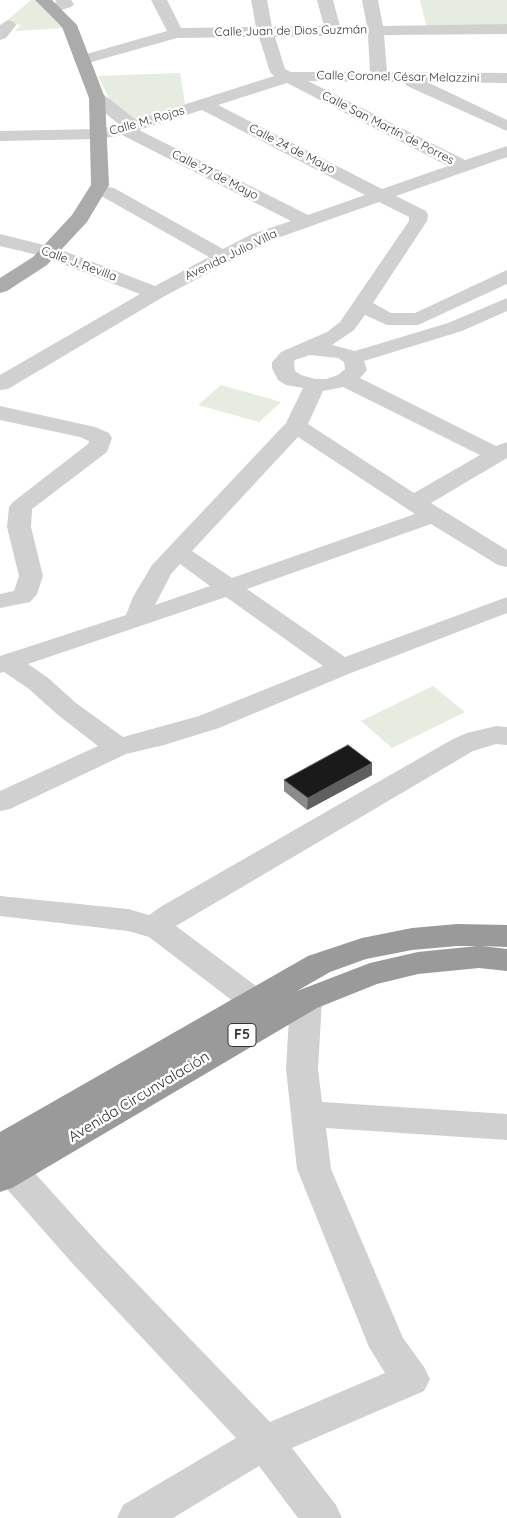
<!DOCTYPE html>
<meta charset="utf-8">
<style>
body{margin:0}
canvas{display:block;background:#fff}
</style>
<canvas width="507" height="1518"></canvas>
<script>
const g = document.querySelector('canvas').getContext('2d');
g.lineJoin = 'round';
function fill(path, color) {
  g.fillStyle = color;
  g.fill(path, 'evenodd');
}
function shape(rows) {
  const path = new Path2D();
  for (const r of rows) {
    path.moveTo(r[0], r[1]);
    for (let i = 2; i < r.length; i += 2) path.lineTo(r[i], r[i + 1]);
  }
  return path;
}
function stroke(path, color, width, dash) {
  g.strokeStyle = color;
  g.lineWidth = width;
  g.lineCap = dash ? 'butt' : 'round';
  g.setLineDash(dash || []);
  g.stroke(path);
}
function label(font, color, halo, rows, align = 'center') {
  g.font = font + ' Quicksand,sans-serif';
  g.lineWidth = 5;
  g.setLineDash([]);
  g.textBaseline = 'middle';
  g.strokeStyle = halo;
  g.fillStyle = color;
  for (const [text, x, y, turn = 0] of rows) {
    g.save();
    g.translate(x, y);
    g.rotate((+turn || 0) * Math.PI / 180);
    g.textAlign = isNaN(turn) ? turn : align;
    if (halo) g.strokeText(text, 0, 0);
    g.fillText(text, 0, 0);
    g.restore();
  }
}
const green = shape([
 [31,0,35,0,64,28,15,31,21,25,4,23],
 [420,0,507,0,507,24,427,28],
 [180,73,185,104,136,121,113,106,98,76],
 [221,385,281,402,259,422,198,405],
 [433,686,465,712,392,748,361,721]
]);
const minor = shape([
 [55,0,71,0,74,4,71,7,58,11,48,11,45,8,48,5,57,2,55,0],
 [151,0,167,0,181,28,256,27,251,0,267,0,272,27,324,26,317,0,333,0,340,26,367,26,362,0,378,0,383,26,507,24,507,34,384,35,387,72,507,73,507,83,427,82,507,120,507,131,407,86,405,82,308,81,465,160,507,146,507,157,396,196,426,211,428,215,427,221,373,303,391,313,415,313,507,270,507,284,418,325,387,325,365,315,354,330,332,345,355,351,448,323,507,298,507,311,462,331,364,361,367,370,360,378,496,446,507,442,507,458,431,503,507,550,507,567,498,565,431,524,247,589,345,657,507,597,507,613,351,673,219,728,164,745,126,754,10,809,0,811,0,791,98,746,58,715,29,689,4,672,0,673,0,656,126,615,133,597,152,565,286,423,303,388,286,385,278,380,272,368,272,362,276,358,281,352,327,332,340,322,409,221,409,217,379,202,266,242,163,297,8,389,0,390,0,375,140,294,42,256,0,246,0,234,56,248,155,286,209,257,103,197,91,194,88,190,91,186,97,185,114,188,223,249,252,234,291,221,122,135,99,139,0,141,0,131,99,129,120,125,91,102,89,98,91,94,97,93,103,94,136,120,274,76,270,72,259,37,177,38,88,63,76,63,74,60,76,57,167,31,151,0],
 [368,35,370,72,291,72,285,69,275,37,368,35],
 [287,83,448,166,382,189,218,105,287,83],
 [202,110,365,195,308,215,139,130,202,110],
 [310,355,338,358,344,362,345,369,338,375,326,379,315,379,301,375,295,371,294,363,295,360,310,355],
 [343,387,480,455,414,493,308,424,323,391,343,387],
 [298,437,415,514,232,578,192,551,298,437],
 [180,564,210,586,155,605,171,574,180,564],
 [226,597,323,666,199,716,123,737,76,703,47,677,28,664,226,597],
 [8,20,14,22,16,25,6,38,0,40,0,25,8,20],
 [0,406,95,427,109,433,112,438,107,452,32,509,31,527,43,576,37,594,30,602,0,608,0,594,14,591,19,576,7,527,9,507,13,502,88,444,89,441,80,437,0,420,0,406],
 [496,726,507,727,507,745,496,744,473,751,176,926,264,992,283,1020,278,1028,267,1032,256,1028,242,1008,149,937,128,931,0,916,0,896,128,909,149,915,162,906,453,739,467,733,496,726],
 [306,988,317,992,322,1000,318,1069,322,1102,507,1114,507,1140,326,1128,331,1169,403,1338,424,1367,430,1379,424,1391,292,1448,336,1505,342,1518,298,1518,259,1466,173,1518,117,1518,123,1505,236,1438,72,1263,0,1181,0,1145,12,1148,98,1243,270,1422,385,1373,369,1347,297,1169,286,1069,290,1000,295,992,306,988]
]);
const major = shape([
 [35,0,52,0,77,25,105,98,109,185,87,222,47,265,7,291,0,293,0,278,33,257,72,215,91,185,89,98,62,27,35,0]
]);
const highway = shape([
 [457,924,507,925,507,947,482,946,507,949,507,971,479,968,418,974,377,984,317,1008,12,1188,0,1192,0,1132,308,956,362,938,412,928,457,924],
 [457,946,477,946,418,952,370,963,297,991,330,972,366,959,412,950,457,946]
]);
const wall = shape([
 [372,763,372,775,307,810,284,791,284,780]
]);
const shadedWall = shape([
 [372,763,372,775,307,810,308,798]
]);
const building = shape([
 [348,745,372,763,308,798,284,780,348,745]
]);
const farStreetnames = [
 ["Calle Juan de Dios Guzmán",291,31,-1],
 ["Calle Coronel César Melazzini",398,77,1],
 ["Calle M. Rojas",147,121,-16],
 ["Calle San Martín de Porres",388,128,27],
 ["Calle 24 de Mayo",292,149,27],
 ["Calle 27 de Mayo",215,175,27],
 ["Avenida Julio Villa",231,255,-26],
 ["Calle J. Revilla",79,264,20]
];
const shields = [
 [242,1035,28]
];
const shieldNames = [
 ["F5",242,1035]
];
const streetNames = [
 ["Avenida Circunvalación",139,1097,-31]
];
fill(green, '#e6ecdf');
fill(minor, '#d0d0d0');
fill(major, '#ababab');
fill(highway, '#9a9a9a');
fill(wall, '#8c8c8c');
fill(shadedWall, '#5f5f5f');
fill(building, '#1a1a1a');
stroke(building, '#5f5f5f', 1);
label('12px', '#333', '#fff', farStreetnames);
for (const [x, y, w] of shields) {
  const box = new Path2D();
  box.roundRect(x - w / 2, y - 11.5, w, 23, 4);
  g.fillStyle = '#fff';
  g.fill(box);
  stroke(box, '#333', 1);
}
label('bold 14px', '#333', null, shieldNames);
label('15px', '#333', '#fff', streetNames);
</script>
